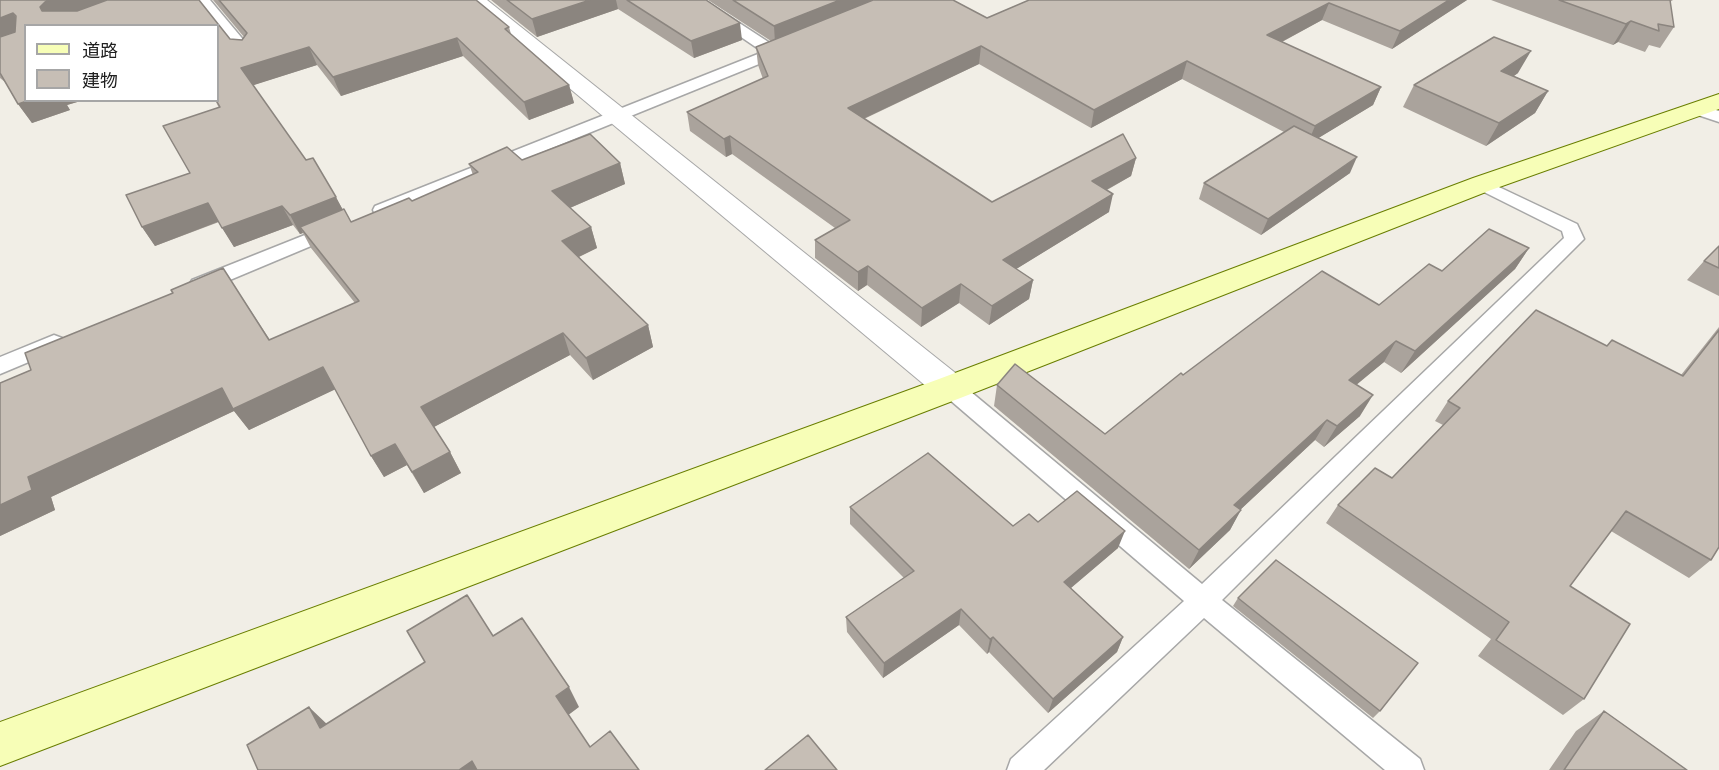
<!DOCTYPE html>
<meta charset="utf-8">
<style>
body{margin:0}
#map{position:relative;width:1719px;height:770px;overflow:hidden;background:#f1eee6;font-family:Inter,"Noto Sans JP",sans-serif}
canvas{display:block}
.legend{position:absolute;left:24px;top:24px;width:195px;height:78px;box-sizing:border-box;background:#fff;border:2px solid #a6a6a6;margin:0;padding:8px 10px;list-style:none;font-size:18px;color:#202020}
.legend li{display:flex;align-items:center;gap:12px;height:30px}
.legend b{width:30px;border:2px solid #a6a6a6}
</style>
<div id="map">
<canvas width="1719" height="770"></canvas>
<ul class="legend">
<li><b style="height:8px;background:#f7feb7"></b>道路</li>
<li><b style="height:16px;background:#c6beb5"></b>建物</li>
</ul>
</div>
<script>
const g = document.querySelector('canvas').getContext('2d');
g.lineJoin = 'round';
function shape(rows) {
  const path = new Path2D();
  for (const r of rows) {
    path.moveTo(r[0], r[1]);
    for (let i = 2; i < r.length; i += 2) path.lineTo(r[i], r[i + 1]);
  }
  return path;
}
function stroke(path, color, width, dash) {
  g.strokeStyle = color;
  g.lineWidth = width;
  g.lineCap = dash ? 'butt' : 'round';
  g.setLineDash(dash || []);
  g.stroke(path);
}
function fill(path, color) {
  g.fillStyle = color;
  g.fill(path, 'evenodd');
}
const lane = shape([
 [195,0,210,0,251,49,254,52,251,55,241,55,195,0],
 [687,0,704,0,776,47,786,43,794,48,791,51,389,214,375,214,373,210,375,206,763,52,687,0],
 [1698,104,1719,111,1719,122,1692,113,1690,109,1698,104],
 [1482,179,1577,224,1584,239,1222,600,1420,759,1424,770,1385,770,1204,618,1044,770,1007,770,1011,759,1184,601,943,394,940,388,943,382,951,380,959,382,1202,584,1564,238,1562,231,1476,188,1473,184,1476,180,1482,179],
 [335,223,342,225,345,229,342,233,206,290,192,290,189,285,192,280,335,223],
 [54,335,62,338,65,343,62,348,0,374,0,357,54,335]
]);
const street = shape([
 [464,0,487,0,963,379,968,388,963,397,951,400,939,397,464,0]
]);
const secondary = shape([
 [1719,94,1719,109,1491,190,963,397,0,766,0,722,939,379,1473,178,1719,94]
]);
const wall = shape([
 [0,0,199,0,230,39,242,40,244,37,213,0,476,0,509,27,511,34,569,85,574,103,529,120,463,56,341,96,317,65,253,85,306,160,313,158,343,210,344,209,351,222,409,198,412,201,473,175,469,164,507,147,522,160,590,134,620,163,625,184,570,208,591,227,597,248,579,257,648,325,653,347,593,380,570,355,434,427,450,452,461,473,424,493,407,465,384,477,371,456,335,389,249,430,234,411,51,497,55,510,0,536,0,383,31,370,25,353,173,293,171,290,223,268,270,340,355,303,311,248,303,233,300,234,293,225,234,247,219,222,155,246,142,227,126,195,190,173,163,126,219,108,215,100,218,100,218,26,26,26,26,100,84,100,67,105,70,110,32,123,18,104,5,82,0,78],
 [491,0,706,0,742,40,694,58,618,9,537,37],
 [708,0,953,0,987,18,1029,0,1467,0,1392,49,1322,20,1282,42,1381,87,1373,105,1318,138,1350,173,1261,235,1199,199,1204,183,1284,132,1182,79,1091,128,979,64,864,119,992,202,1136,158,1131,176,1107,190,1109,212,1016,269,1033,280,1029,299,989,325,959,303,921,327,867,285,858,291,815,258,815,240,835,228,732,154,726,157,690,131,687,112,763,79,758,65,756,47,771,41],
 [1491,0,1673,0,1670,2,1674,27,1660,48,1649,45,1645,52,1618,42,1613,45],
 [1518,73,1514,76,1548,91,1535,113,1486,146,1403,107,1414,85],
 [1719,246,1719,296,1687,280,1704,261],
 [1529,248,1515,269,1401,373,1384,362,1356,384,1360,416,1324,447,1315,440,1241,509,1230,530,1189,569,994,406,997,385,1105,434,1183,375,1379,305,1442,271],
 [1719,327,1719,547,1711,560,1689,578,1611,531,1570,586,1584,699,1563,715,1478,656,1491,639,1326,523,1338,505,1392,478,1443,425,1435,421,1448,401,1681,375],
 [850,507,1013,526,1038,522,1118,548,1071,588,1123,637,1117,652,1048,713,989,652,987,654,959,625,883,678,847,632,846,617,904,578,850,524],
 [1238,598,1380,711,1373,718,1233,606],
 [1604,711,1687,770,1549,770,1576,731]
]);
const shadedWall = shape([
 [50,0,114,0,52,25,40,7,45,2],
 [590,0,616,0,618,9,537,37,532,19],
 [840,0,883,0,775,43,774,26],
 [1449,0,1467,0,1392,49,1400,31],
 [1329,3,1322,20,1261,53,1267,35],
 [13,13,25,31,0,40,0,18],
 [1631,21,1618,42,1613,45,1626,24],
 [740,23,742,40,694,58,691,41],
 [457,38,463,56,341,96,333,77],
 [981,46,979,64,848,126,848,108],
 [309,47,317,65,251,86,241,68],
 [1531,51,1518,73,1489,93,1501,71],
 [1187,61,1182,79,1091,128,1094,110],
 [569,85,574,103,529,120,524,102],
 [1381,87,1373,105,1307,145,1315,126],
 [1548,91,1535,113,1486,146,1499,123],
 [30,100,84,100,67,105,70,110,32,123,18,104],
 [730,136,732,154,726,157,724,139],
 [1357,157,1350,173,1261,235,1268,219],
 [1136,158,1131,176,1088,200,1092,181],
 [620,163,625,184,558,213,552,191],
 [1113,194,1109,212,1000,279,1003,260],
 [336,197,346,216,300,227,303,233,300,234,290,215],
 [208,203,220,221,155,246,142,227],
 [282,206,293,225,234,247,222,228],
 [591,227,597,248,568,262,562,241],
 [1529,248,1515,269,1401,373,1415,351],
 [868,266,867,285,858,291,858,272],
 [1033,280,1029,299,989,325,992,306],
 [961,284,959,303,921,327,922,308],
 [648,325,653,347,593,380,586,358],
 [563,333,570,355,432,428,421,407],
 [1396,341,1384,362,1337,401,1349,380],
 [323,367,336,389,249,430,234,411,51,497,55,510,0,536,0,505,28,477,222,388],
 [1373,395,1360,416,1324,447,1337,426],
 [1327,420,1315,440,1224,525,1234,505],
 [395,444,407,465,384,477,371,456],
 [450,452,461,473,424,493,412,472],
 [1241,510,1230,530,1189,569,1199,550],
 [1125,531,1118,548,1059,598,1064,582],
 [961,609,959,625,883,678,884,663],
 [993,637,989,652,987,654,990,639],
 [1123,637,1117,652,1048,713,1053,699],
 [569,687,579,707,567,716,556,696],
 [309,707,330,727,320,728],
 [472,761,479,770,459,770]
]);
const building = shape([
 [0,0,50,0,45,2,40,7,42,11,77,11,107,0,199,0,230,39,242,40,247,33,219,0,476,0,509,27,505,29,569,85,524,102,457,38,333,77,309,47,241,68,306,160,313,158,336,197,290,215,282,206,222,228,208,203,142,227,126,195,190,173,163,126,220,107,216,100,218,100,218,26,26,26,26,100,30,100,18,104,0,73,0,37,15,32,16,16,13,13,0,18,0,0],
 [507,0,590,0,532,19,507,0],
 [627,0,706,0,740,23,691,41,627,0],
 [733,0,840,0,774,26,733,0],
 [873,0,953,0,987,18,1029,0,1449,0,1400,31,1329,3,1267,35,1381,87,1315,126,1187,61,1094,110,981,46,848,108,992,202,1123,134,1136,158,1092,181,1113,194,1003,260,1033,280,992,306,961,284,922,308,868,266,858,272,815,240,850,220,730,136,724,139,687,112,768,76,756,47,873,0],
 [1559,0,1670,0,1674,27,1658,24,1659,31,1631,21,1626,24,1559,0],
 [1494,37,1531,51,1501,71,1548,91,1499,123,1414,85,1494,37],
 [1294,126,1357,157,1268,219,1204,183,1294,126],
 [590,134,620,163,552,191,591,227,562,241,648,325,586,358,563,333,421,407,450,452,412,472,395,444,371,456,323,367,233,409,222,388,28,477,32,490,0,505,0,383,31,370,25,353,173,293,171,290,223,268,269,340,359,301,300,227,344,209,351,222,409,198,412,201,478,172,469,164,507,147,522,160,590,134],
 [1489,229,1529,248,1415,351,1396,341,1349,380,1373,395,1337,426,1327,420,1234,505,1241,510,1199,550,997,385,1015,364,1105,434,1181,373,1183,375,1322,271,1379,305,1429,264,1442,271,1489,229],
 [1719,246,1719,268,1704,261,1719,246],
 [1536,310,1607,346,1612,340,1683,376,1719,330,1719,547,1711,560,1626,511,1570,586,1630,624,1584,699,1496,640,1509,622,1338,505,1375,468,1392,478,1460,408,1448,401,1536,310],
 [928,453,1013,526,1029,514,1038,522,1077,491,1125,531,1064,582,1123,637,1053,699,993,637,990,639,961,609,884,663,846,617,914,571,850,507,928,453],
 [1276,560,1418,663,1380,711,1238,598,1276,560],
 [467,595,493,636,522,618,569,687,556,696,590,747,610,731,639,770,477,770,472,761,459,770,258,770,247,745,309,707,320,728,425,662,407,631,467,595],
 [1604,711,1687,770,1564,770,1604,711],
 [808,735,837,770,765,770,808,735]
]);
stroke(lane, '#a7a7a7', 3);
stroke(street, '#a7a7a7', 2);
stroke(secondary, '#697e00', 2);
fill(lane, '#fff');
fill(street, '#fff');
fill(secondary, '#f7feb7');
fill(wall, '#aaa39c');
fill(shadedWall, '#8b857f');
fill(building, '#c6beb5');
stroke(building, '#8b857f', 1.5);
</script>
